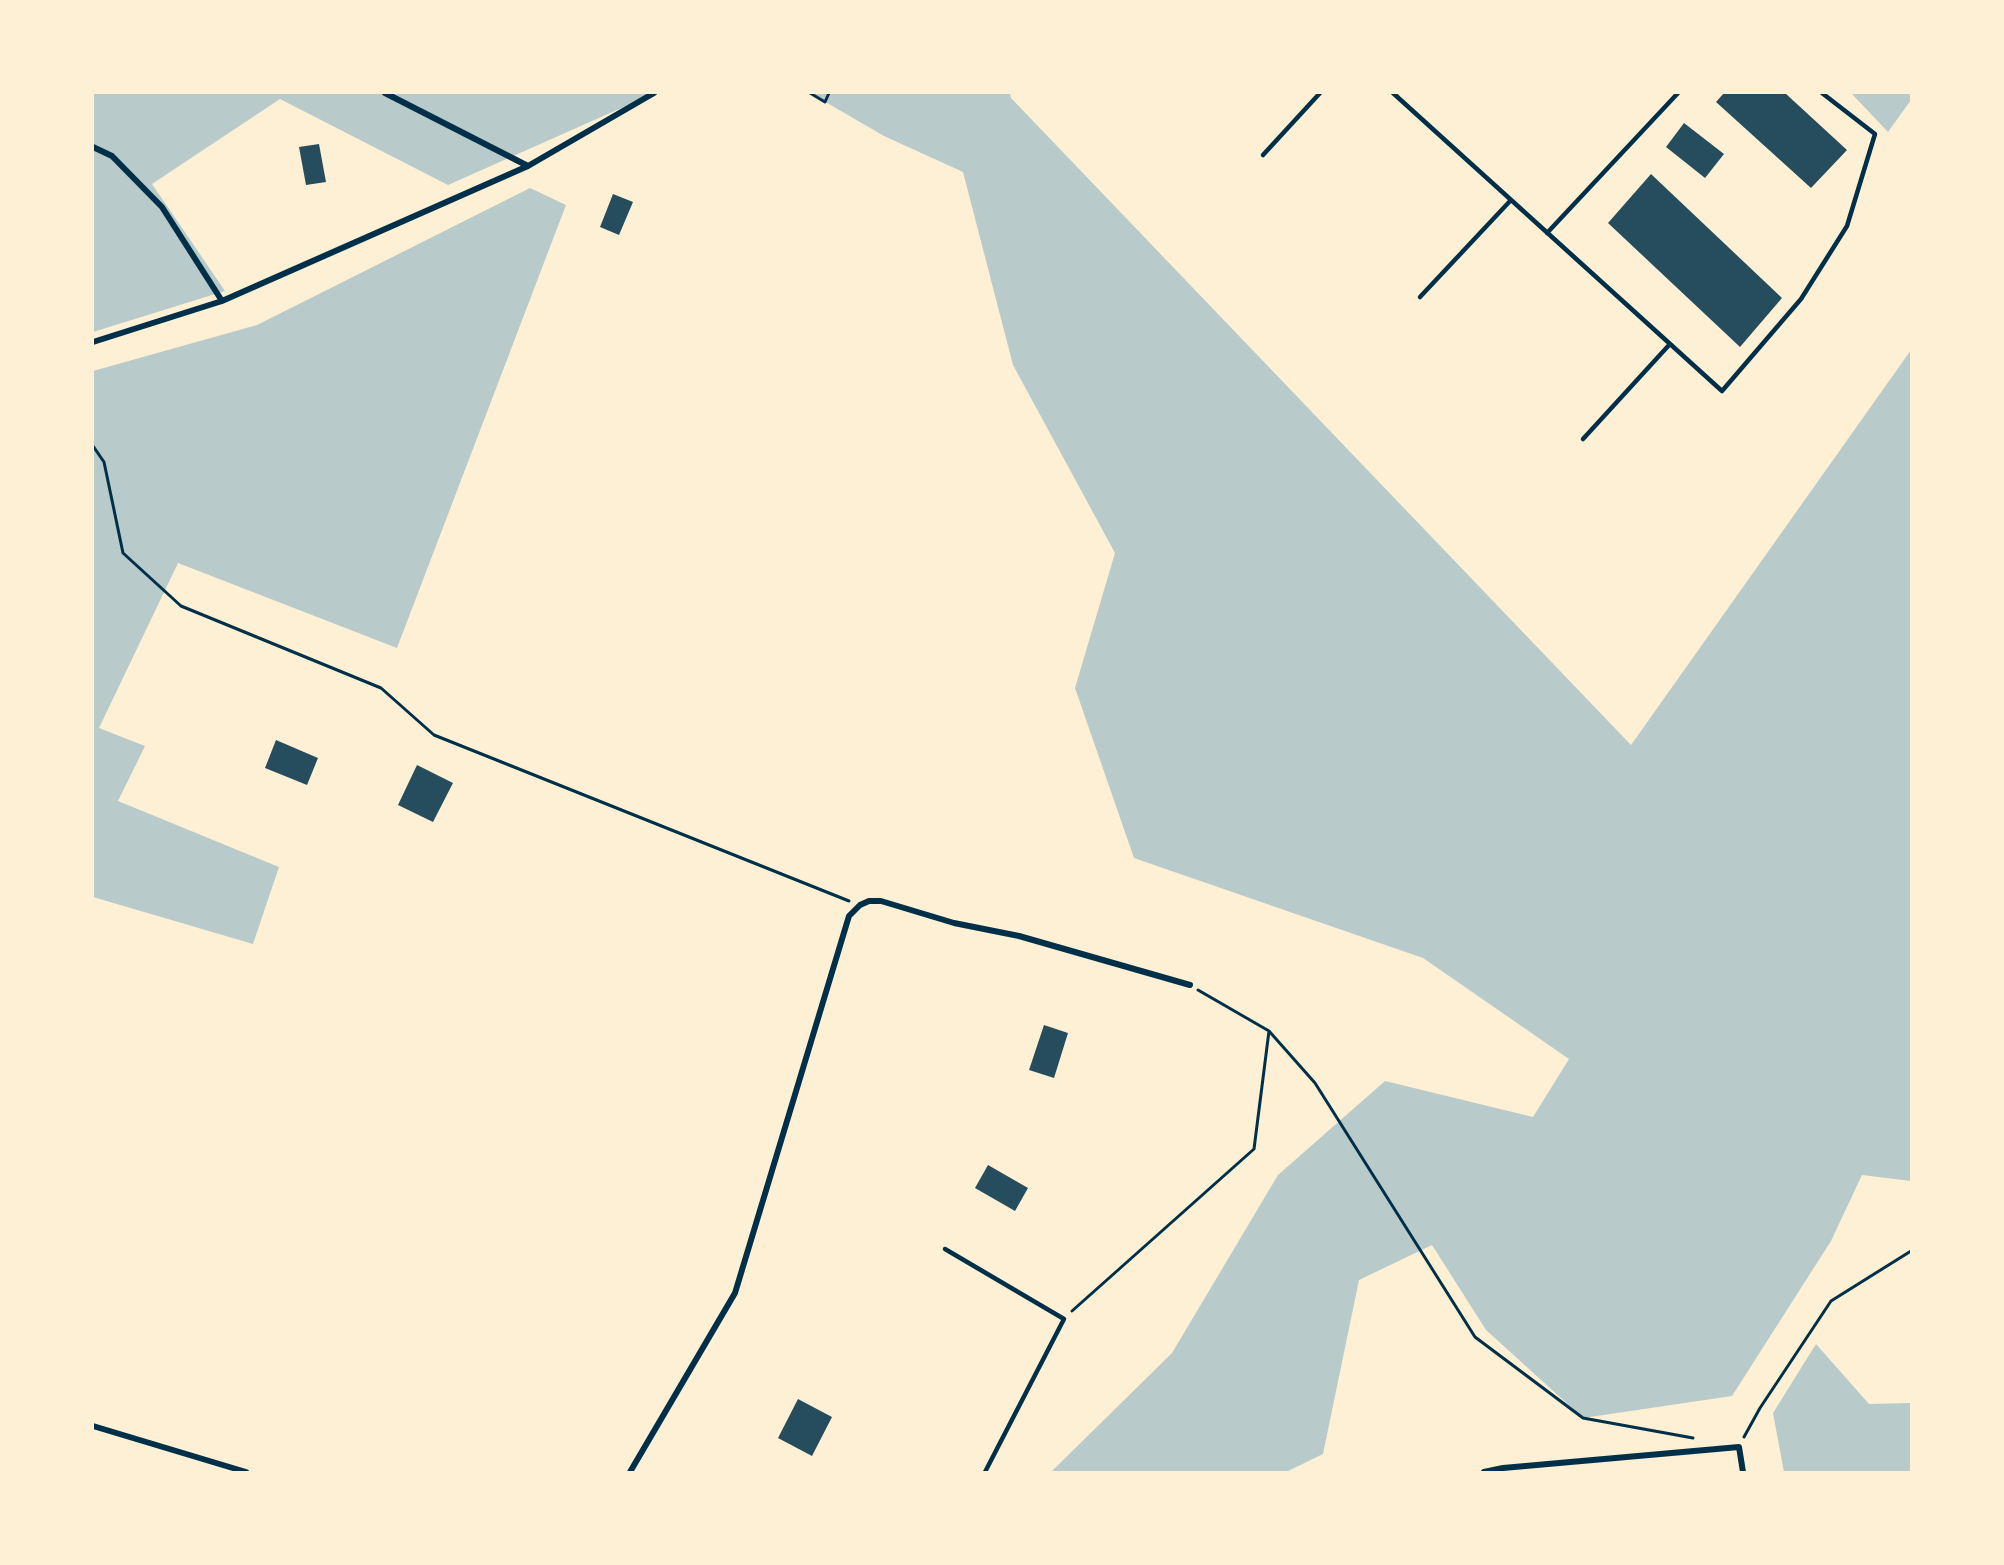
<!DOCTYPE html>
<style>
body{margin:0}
#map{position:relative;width:2004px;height:1565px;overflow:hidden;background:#fdf0d5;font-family:"DejaVu Sans",sans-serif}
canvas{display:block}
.frame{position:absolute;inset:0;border:94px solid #fdf0d5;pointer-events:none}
</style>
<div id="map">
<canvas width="2004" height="1565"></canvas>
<div class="frame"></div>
</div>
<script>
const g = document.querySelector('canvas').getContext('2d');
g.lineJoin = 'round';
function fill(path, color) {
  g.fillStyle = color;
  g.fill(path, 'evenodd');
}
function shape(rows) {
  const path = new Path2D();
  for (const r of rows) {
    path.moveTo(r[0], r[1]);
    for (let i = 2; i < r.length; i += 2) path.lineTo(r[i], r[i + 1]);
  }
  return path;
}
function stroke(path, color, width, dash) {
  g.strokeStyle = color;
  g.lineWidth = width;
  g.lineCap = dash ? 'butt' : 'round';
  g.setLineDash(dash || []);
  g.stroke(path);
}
const green = shape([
 [93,93,655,93,448,185,280,99,152,184,225,291,93,332],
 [810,93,1010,93,1011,98,1631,745,1911,350,1911,1181,1862,1175,1831,1241,1732,1396,1583,1418,1486,1330,1432,1245,1359,1280,1323,1454,1286,1472,1051,1472,1172,1353,1278,1175,1385,1081,1533,1117,1569,1059,1423,958,1134,858,1075,688,1115,553,1013,365,963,172,884,136],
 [1851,93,1911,93,1911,100,1888,132],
 [530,188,566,205,397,648,178,563,99,728,145,746,118,801,279,867,253,944,93,897,93,371,257,325],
 [1816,1344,1869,1404,1911,1403,1911,1472,1784,1472,1773,1413]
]);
const building = shape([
 [1724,93,1785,93,1847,150,1811,188,1716,102],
 [1684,123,1724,154,1705,178,1666,147],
 [319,144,326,182,306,185,299,147],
 [1651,174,1782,298,1740,347,1608,223],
 [613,194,633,202,619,235,600,227],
 [276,740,318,758,307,785,265,768],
 [417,765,453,783,433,822,398,805],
 [1044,1025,1068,1033,1054,1078,1029,1070],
 [988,1165,1028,1188,1015,1211,975,1188],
 [798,1399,832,1417,812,1456,778,1438]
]);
const path = shape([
 [810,93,825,102,829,93],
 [93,446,104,462,123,553,181,606,381,688,434,735,849,901],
 [1198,990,1269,1031,1315,1083,1475,1337,1583,1418,1693,1438],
 [1072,1311,1254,1149,1269,1031],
 [1744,1437,1760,1408,1831,1301,1911,1251]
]);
const service = shape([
 [1393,93,1722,391,1801,299,1847,226,1875,134,1822,93],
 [1263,155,1320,93],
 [1547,233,1678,93],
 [1420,297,1511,200],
 [1583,439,1670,344],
 [945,1249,1064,1319,985,1472]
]);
const minor = shape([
 [385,93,528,166],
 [93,147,112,156,162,207,222,301],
 [93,342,222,301,528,166,654,93],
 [93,1426,246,1472],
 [630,1472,735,1293,849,916,860,905,869,901,881,901,954,923,1019,936,1190,985],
 [1484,1472,1503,1468,1739,1447,1743,1472]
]);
fill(green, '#b9caca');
fill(building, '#264d5e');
stroke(path, '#003049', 3);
stroke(service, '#003049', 4.5);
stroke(minor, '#003049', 6);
</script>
